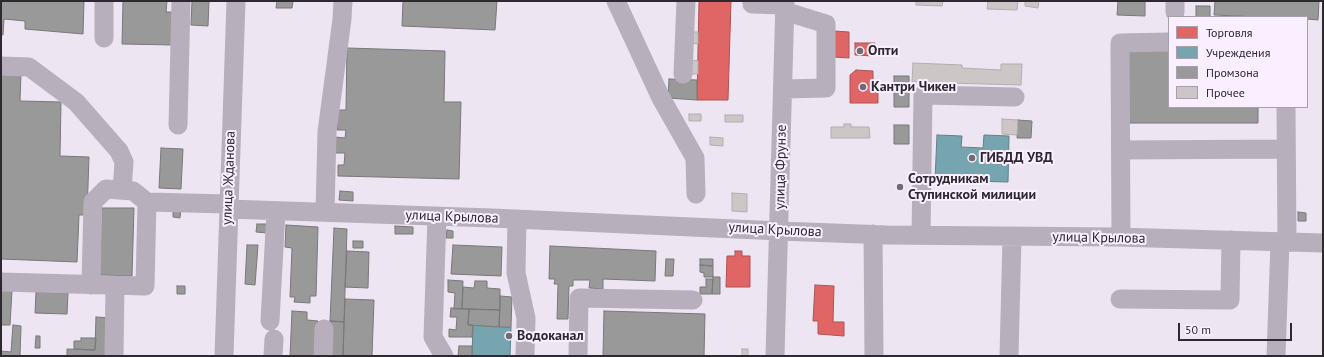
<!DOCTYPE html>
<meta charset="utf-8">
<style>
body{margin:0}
#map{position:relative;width:1324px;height:357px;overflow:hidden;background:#eee5f2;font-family:"PT Sans",sans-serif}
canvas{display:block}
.frame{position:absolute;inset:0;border:2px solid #2e2831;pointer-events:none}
.legend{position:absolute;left:1168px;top:16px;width:140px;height:92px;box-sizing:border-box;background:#f9effe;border:1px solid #a89fac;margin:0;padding:5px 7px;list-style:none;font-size:12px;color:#2e2831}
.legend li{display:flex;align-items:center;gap:8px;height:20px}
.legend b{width:20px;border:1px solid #a89fac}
.scale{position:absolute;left:1178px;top:323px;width:114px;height:18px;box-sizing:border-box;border:2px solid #2e2831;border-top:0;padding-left:5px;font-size:12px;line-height:14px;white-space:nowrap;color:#2e2831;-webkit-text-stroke:3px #f9effe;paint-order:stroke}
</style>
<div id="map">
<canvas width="1324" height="357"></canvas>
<div class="frame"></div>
<ul class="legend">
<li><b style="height:11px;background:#e06666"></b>Торговля</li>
<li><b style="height:11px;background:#76a5af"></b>Учреждения</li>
<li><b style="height:11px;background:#999"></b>Промзона</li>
<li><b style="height:11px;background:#ccc6c7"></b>Прочее</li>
</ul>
<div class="scale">50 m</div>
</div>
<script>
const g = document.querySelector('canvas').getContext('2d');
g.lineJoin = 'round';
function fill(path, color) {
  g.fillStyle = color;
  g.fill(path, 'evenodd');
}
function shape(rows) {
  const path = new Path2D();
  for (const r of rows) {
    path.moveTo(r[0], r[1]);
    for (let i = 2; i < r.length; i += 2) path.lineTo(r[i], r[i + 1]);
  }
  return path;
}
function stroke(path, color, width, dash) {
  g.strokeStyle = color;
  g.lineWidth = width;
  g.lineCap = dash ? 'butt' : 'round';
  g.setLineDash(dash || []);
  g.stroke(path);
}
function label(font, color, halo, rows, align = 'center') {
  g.font = font + ' "PT Sans",sans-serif';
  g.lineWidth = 4;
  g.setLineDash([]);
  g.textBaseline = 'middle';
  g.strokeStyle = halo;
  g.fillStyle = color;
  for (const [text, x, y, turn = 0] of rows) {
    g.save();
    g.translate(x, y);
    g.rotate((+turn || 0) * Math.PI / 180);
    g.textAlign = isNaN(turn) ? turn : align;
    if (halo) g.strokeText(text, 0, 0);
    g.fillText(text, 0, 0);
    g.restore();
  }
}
const shops = shape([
 [699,1,731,1,728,100,697,100,699,1],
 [834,31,849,32,849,58,834,57,834,31],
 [855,43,875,43,874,56,855,55,855,43],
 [856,70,873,71,873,91,878,91,878,103,850,103,850,75,856,70],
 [735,251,742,251,742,256,750,256,750,287,726,287,727,256,735,256,735,251],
 [815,285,834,286,833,322,844,322,844,336,818,334,818,321,813,321,815,285]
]);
const public = shape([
 [937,135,962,136,961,147,983,148,984,135,1009,136,1008,182,935,180,937,135],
 [473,325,511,327,510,356,472,356,473,325]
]);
const industry = shape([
 [1,1,84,1,83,34,25,29,25,21,4,19,3,35,1,35,1,1],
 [123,1,167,1,166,12,175,12,174,45,122,44,123,1],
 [192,1,209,1,208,26,191,25,192,1],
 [277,1,293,1,292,8,276,8,277,1],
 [403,1,497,1,495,30,402,26,403,1],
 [1118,1,1145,1,1145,16,1117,15,1118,1],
 [1215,1,1319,1,1318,20,1307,19,1307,17,1260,17,1214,15,1215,1],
 [1196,6,1210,6,1210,17,1196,17,1196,6],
 [347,48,445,51,444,102,461,102,459,179,338,176,338,165,344,165,345,153,335,153,335,137,345,138,346,130,337,130,337,110,346,110,347,48],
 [1128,49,1169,49,1169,107,1258,107,1258,123,1128,123,1128,49],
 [1,72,21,73,20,101,61,102,60,156,89,157,87,215,79,215,77,262,1,259,1,72],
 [894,76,909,76,909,107,894,107,894,76],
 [669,79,697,80,697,100,668,98,669,79],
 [1018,120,1032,121,1031,138,1017,138,1018,120],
 [894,125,909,125,909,144,894,144,894,125],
 [161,148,183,149,181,189,159,188,161,148],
 [340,191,353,192,353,201,339,200,340,191],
 [102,208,134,208,132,276,100,275,102,208],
 [173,208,181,208,180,218,173,217,173,208],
 [1298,212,1306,213,1306,221,1298,221,1298,212],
 [257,224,267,224,267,233,256,232,257,224],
 [286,225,318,227,316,296,310,296,310,303,294,302,295,297,290,297,292,248,285,247,286,225],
 [395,226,413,227,413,234,395,234,395,226],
 [334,228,347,229,344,322,330,321,334,228],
 [447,230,453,231,453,238,446,238,447,230],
 [353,241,363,241,363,248,353,248,353,241],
 [247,245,258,245,255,285,245,284,247,245],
 [453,245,502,247,501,276,451,274,453,245],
 [550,246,656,251,655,281,603,279,603,289,589,288,590,280,573,280,573,286,569,286,568,319,557,319,558,284,554,284,555,279,549,279,550,246],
 [347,251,369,252,368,288,345,287,347,251],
 [666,259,674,259,673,276,665,276,666,259],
 [700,259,713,259,713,266,700,265,700,259],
 [700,265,713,266,713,277,704,277,704,273,700,272,700,265],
 [713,277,720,277,720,294,712,294,713,277],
 [706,279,713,279,712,294,700,294,700,287,706,287,706,279],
 [448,280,463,281,462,309,454,309,455,293,448,292,448,280],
 [475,281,487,281,487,288,500,289,500,310,462,309,463,287,474,288,475,281],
 [177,286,185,286,185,294,177,294,177,286],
 [1,289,12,290,10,325,1,325,1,289],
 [36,292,68,293,67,314,35,313,36,292],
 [500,296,512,297,511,327,499,327,500,296],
 [345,299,374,300,372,356,343,356,345,299],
 [451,308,469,309,468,325,473,325,472,337,449,337,449,329,456,330,457,317,450,317,451,308],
 [469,309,500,310,499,327,468,325,469,309],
 [292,311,307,312,307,320,318,321,316,356,290,356,292,311],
 [604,311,705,314,704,356,603,356,604,311],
 [96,317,111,318,110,356,67,356,67,349,95,350,96,317],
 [330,321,344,322,343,356,329,356,330,321],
 [13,325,21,326,20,356,1,356,1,351,11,352,13,325],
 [36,336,40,336,40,348,35,348,36,336],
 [81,338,96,338,95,350,74,349,74,341,81,341,81,338],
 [459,346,472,346,472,356,458,356,459,346]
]);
const building = shape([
 [916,1,943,1,942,6,916,5,916,1],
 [988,1,1018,1,1017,10,987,9,988,1],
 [1025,1,1039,1,1038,8,1025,6,1025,1],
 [689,32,698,32,698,44,689,43,689,32],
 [691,60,698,61,698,74,691,74,691,60],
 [913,63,962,65,962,68,1001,70,1001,64,1022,64,1021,85,912,82,913,63],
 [689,114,701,114,701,121,689,121,689,114],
 [725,115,743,115,743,122,725,122,725,115],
 [1002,119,1018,120,1017,135,1002,134,1002,119],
 [844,124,851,124,851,127,869,127,870,138,831,138,831,127,844,127,844,124],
 [710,137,723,138,723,146,710,145,710,137],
 [732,193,747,194,747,212,732,211,732,193],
 [742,349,748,349,748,356,742,356,742,349]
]);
const minor = shape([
 [616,1,661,98,695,158,696,194],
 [752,1,752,4,785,5],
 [1175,12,1175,1],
 [104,38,104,1],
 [1,66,29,67,76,102,119,151,124,162,122,190],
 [683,74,686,1],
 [783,89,826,88,826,24,784,11],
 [1286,107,1287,242],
 [178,125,181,1],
 [1121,150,1286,149],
 [228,209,492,218,780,231,887,235,1117,237,1323,243],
 [325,212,327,132,342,19,343,1],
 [437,216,433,337,444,356],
 [517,219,516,273,526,318,525,356],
 [873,234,874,356],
 [921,235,923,95,1015,97],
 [1121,237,1120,43,1169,42],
 [1,282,145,286,147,202,228,204],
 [91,285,93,202,106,189,133,191,147,202],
 [1120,299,1230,300,1231,240],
 [270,321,276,211],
 [114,356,115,285],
 [224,356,236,1],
 [273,356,274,339],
 [323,356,324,329],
 [578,356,579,298,693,300],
 [775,356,785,1],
 [1009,356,1012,237],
 [1276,356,1280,242]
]);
const markers = [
 [860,51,4,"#716a75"],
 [863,87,4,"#716a75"],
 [972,158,4,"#716a75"],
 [900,187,4,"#716a75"],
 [509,336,4,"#716a75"]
];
const poiNames = [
 ["Опти",868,51],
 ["Кантри Чикен",871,87],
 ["ГИБДД УВД",980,158],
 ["Сотрудникам",908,179],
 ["Ступинской милиции",908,195],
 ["Водоканал",517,336]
];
const streetNames = [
 ["улица Фрунзе",781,167,-89],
 ["улица Жданова",229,178,-88],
 ["улица Крылова",452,217,2],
 ["улица Крылова",775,230,3],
 ["улица Крылова",1099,238,1]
];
fill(shops, '#e06666');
stroke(shops, '#ab5356', 1);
fill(public, '#76a5af');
stroke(public, '#608089', 1);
fill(industry, '#999');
stroke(industry, '#79777a', 1);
fill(building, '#ccc6c7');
stroke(building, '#b3adaf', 1);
stroke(minor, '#b8afbc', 19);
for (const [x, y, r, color] of markers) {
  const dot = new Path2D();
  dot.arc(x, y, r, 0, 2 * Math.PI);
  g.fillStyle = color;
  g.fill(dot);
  stroke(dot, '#f9effe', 1.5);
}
label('bold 14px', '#2e2831', '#f9effe', poiNames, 'left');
label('14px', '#2e2831', '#f9effe', streetNames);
</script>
